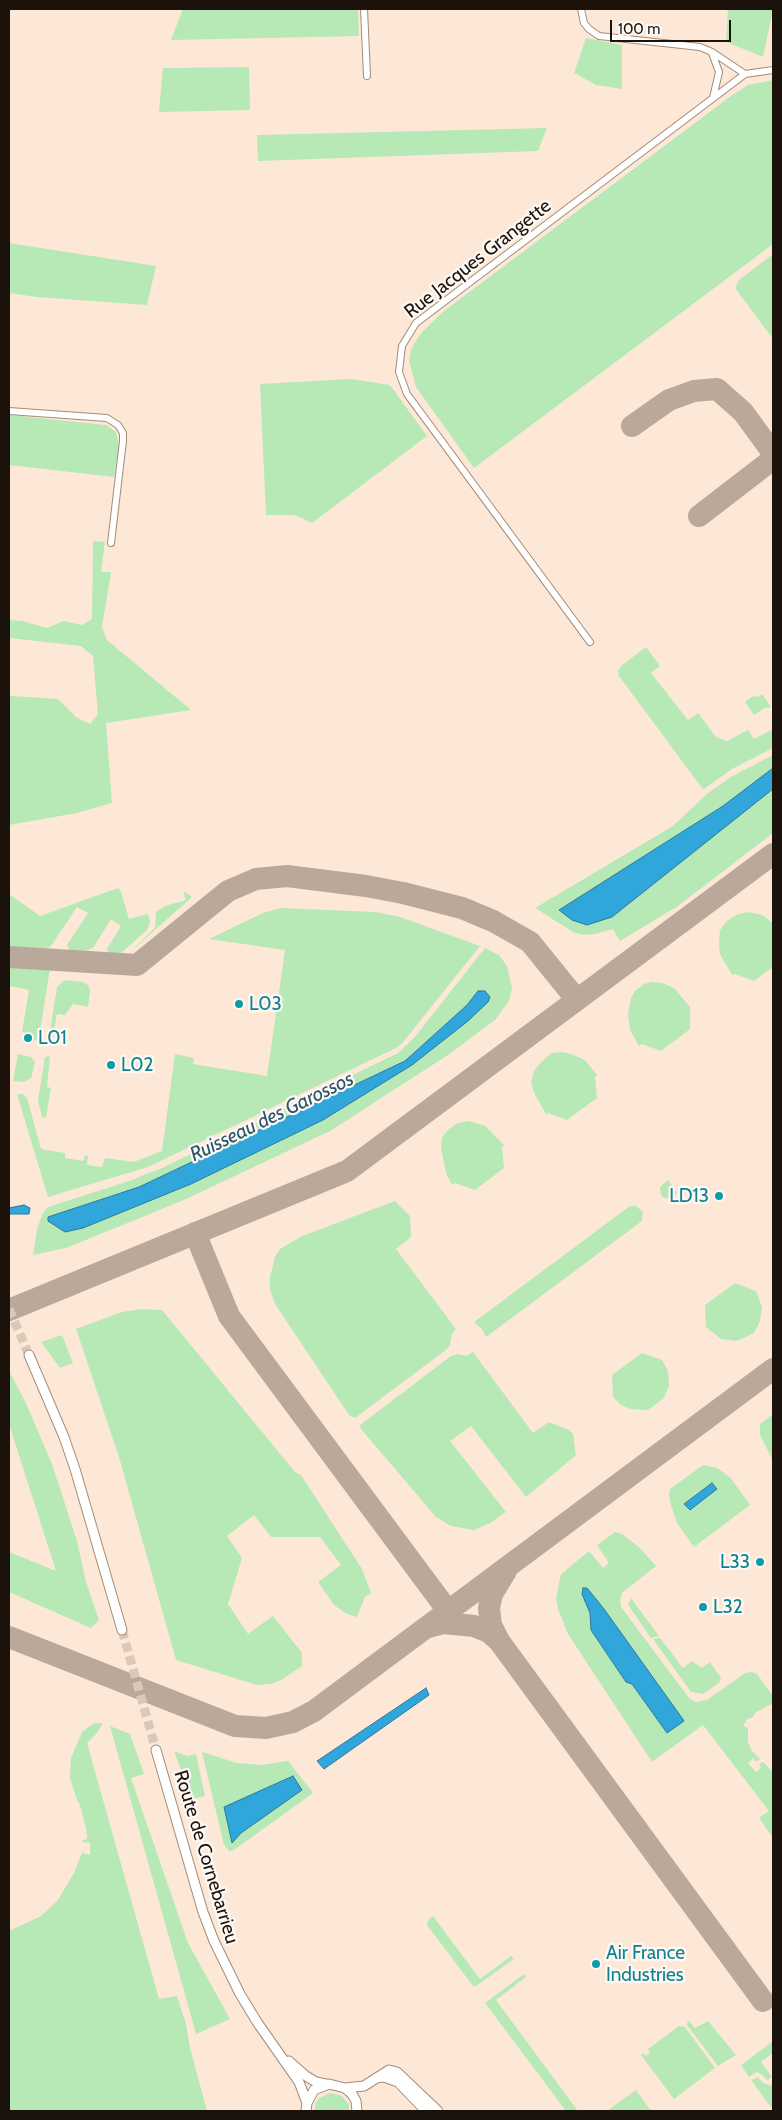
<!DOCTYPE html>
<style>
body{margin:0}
#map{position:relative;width:782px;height:2120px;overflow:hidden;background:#fde8d7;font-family:Cabin,sans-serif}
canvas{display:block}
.frame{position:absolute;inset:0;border:10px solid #1b120b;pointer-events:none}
.scale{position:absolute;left:610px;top:20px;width:121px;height:22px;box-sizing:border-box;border:2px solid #1b120b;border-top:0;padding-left:6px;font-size:15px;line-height:18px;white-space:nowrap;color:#1b120b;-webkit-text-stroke:4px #fef9f4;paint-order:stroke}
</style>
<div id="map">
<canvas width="782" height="2120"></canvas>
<div class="frame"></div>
<div class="scale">100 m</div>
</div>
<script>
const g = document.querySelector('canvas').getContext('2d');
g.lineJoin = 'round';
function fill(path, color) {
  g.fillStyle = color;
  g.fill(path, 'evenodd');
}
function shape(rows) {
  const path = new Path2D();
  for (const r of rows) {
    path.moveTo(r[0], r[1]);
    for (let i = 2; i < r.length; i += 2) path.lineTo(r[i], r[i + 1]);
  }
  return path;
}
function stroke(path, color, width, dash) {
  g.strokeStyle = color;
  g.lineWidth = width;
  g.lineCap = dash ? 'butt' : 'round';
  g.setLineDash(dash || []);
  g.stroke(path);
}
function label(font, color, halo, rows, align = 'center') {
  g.font = font + ' Cabin,sans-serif';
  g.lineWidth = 4.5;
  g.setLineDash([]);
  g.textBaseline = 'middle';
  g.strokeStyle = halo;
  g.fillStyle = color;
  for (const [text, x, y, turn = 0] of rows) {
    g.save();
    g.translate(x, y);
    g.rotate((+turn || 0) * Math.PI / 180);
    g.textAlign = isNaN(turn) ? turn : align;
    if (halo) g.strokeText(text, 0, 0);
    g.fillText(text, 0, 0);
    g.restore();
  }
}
const green = shape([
 [183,9,358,9,359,36,171,40],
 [728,9,773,9,763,57,726,42],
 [586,38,622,45,622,89,596,85,574,73],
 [249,67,250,110,159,112,163,68],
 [773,80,773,244,474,468,416,387,409,360,411,349,421,333,444,311,731,96,748,85],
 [547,128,538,151,258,161,257,135],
 [9,243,156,266,147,305,37,297,9,293],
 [773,254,773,339,735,288,739,280],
 [351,379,390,385,427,436,312,523,295,515,266,515,260,384],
 [9,415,106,425,116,432,119,446,114,477,9,465],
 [93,541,105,542,101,572,111,572,102,627,107,640,191,710,106,723,112,803,77,813,9,825,10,696,58,699,76,717,90,724,98,714,93,656,81,646,9,638,9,620,23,621,47,628,63,621,82,625,92,619],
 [646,647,660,666,651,673,688,720,698,713,716,737,727,741,748,730,754,739,773,729,773,748,732,769,704,789,702,788,619,676,618,671,621,666],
 [762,694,771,707,765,708,754,715,745,702,753,696,758,697],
 [773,755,773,768,723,806,559,911,612,917,773,789,773,833,678,906,620,941,613,929,595,934,583,935,573,932,535,908,673,826,708,793,731,777],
 [118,888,121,892,129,919,148,914,150,922,147,930,121,953,108,953,107,949,121,926,111,919,93,948,82,952,70,952,67,945,88,913,77,907,51,946,43,950,9,948,9,894,40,916],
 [183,891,192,897,128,954,155,928,156,912,165,906,186,900],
 [281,908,376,912,400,917,480,946,404,1041,398,1047,148,1167,48,1197,17,1094,23,1094,27,1098,41,1149,65,1153,65,1158,83,1161,85,1155,88,1156,87,1165,102,1167,105,1158,134,1162,162,1151,175,1054,194,1058,193,1064,267,1076,285,950,209,939,263,913],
 [749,912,762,915,773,923,773,967,754,981,735,974,732,975,720,954,719,942,720,930,727,921,738,914],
 [485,948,499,955,507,966,512,988,509,1001,495,1020,448,1055,330,1131,184,1200,66,1248,33,1255,37,1229,43,1213,48,1207,129,1181,162,1168,398,1053,414,1038],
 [478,991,488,1002,468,1021,412,1065,323,1120,191,1184,83,1228,49,1217,139,1187,405,1061,467,1005],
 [9,966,50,968,39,1038,34,1041,32,1042,33,1034,22,1032,29,990,9,986],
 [65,980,83,982,89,986,90,992,88,1007,73,1004,65,1015,57,1014,51,1046,48,1044,57,987],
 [652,982,663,983,675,989,690,1007,690,1029,661,1051,642,1044,639,1046,630,1030,628,1013,631,998,635,991,644,984],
 [563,1052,574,1055,585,1060,597,1075,595,1077,597,1098,567,1120,548,1113,546,1114,534,1093,531,1082,534,1071,541,1062,552,1053],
 [18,1054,31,1057,35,1062,31,1078,24,1082,13,1081],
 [50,1056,47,1087,51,1088,46,1118,42,1117,38,1101,45,1057],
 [469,1121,485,1126,504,1145,502,1147,504,1168,475,1190,455,1183,452,1185,446,1173,441,1148,442,1137,449,1129,458,1123],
 [668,1180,677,1193,670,1198,665,1198,661,1196,660,1187],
 [395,1201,410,1216,411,1237,396,1249,456,1329,452,1334,450,1345,446,1350,355,1418,349,1415,275,1304,270,1289,270,1277,275,1257,280,1249,302,1236],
 [630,1206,636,1206,643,1212,642,1221,486,1337,482,1329,474,1322],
 [735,1283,756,1291,762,1307,760,1321,754,1333,737,1341,721,1339,706,1327,705,1305],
 [141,1309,162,1310,295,1472,301,1475,362,1569,371,1593,365,1597,357,1617,347,1614,334,1605,318,1582,341,1565,320,1537,271,1537,254,1515,227,1536,242,1558,228,1604,248,1634,273,1616,302,1653,302,1666,281,1680,271,1684,257,1685,176,1660,119,1457,76,1329,122,1312],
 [62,1335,73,1363,60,1368,41,1342],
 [473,1352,533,1433,549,1422,569,1430,573,1434,576,1455,526,1497,471,1426,450,1441,506,1512,492,1522,474,1530,451,1526,436,1517,361,1429,360,1425,451,1356,458,1354,466,1356],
 [642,1353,662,1360,668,1371,669,1385,664,1398,648,1410,631,1409,621,1405,613,1397,612,1375],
 [9,1371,25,1401,52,1464,77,1541,86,1582,99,1620,91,1628,9,1592,9,1552,56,1571,9,1424],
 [773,1414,773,1461,760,1435,760,1424],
 [703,1465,717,1468,730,1477,750,1505,694,1547,677,1523,670,1502,669,1494,670,1489],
 [713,1483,717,1489,690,1510,685,1504],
 [615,1532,622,1534,640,1548,656,1566,622,1593,620,1600,621,1607,689,1698,696,1702,707,1700,745,1673,752,1672,757,1674,773,1696,773,1703,755,1713,752,1718,747,1719,743,1726,748,1728,748,1742,752,1751,760,1759,756,1762,753,1758,748,1763,756,1772,761,1768,759,1764,763,1762,773,1772,773,1838,759,1818,769,1811,703,1725,652,1762,568,1634,558,1609,556,1598,561,1574,589,1551,603,1568,609,1563,597,1545],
 [590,1613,683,1721,667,1732,632,1684,626,1681,591,1630],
 [631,1598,633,1601,659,1636,651,1638,628,1605],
 [660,1638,683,1668,692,1661,702,1668,710,1662,721,1678,720,1682,703,1694,691,1692,653,1639],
 [94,1723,103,1723,97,1733,87,1743,159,1999,177,1996,186,2024,190,2048,207,2111,9,2111,9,1931,41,1916,58,1900,74,1873,82,1853,90,1855,90,1843,83,1842,83,1840,87,1839,86,1829,80,1805,77,1800,70,1778,71,1758,82,1732],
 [110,1726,130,1734,144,1774,131,1778,188,1943,230,2019,196,2034],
 [174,1751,187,1756,196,1754,205,1796,192,1799],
 [202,1752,237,1763,261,1765,288,1761,313,1793,234,1850,229,1851,224,1845],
 [293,1776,241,1833,232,1842,224,1807],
 [433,1916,480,1979,511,1956,514,1959,476,1986,473,1986,427,1925,428,1920],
 [524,1974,526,1977,496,2000,578,2111,566,2111,485,2003],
 [688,2020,695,2028,708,2021,736,2055,718,2066,687,2025],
 [679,2026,685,2027,715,2068,674,2099,641,2055,643,2053,646,2056,650,2053,648,2049],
 [773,2041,773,2053,761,2062,772,2077,767,2080,761,2074,757,2072,749,2077,741,2065],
 [758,2077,763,2083,773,2086,773,2110,751,2080],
 [636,2090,651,2111,607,2111,633,2092],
 [330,2093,342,2096,349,2105,349,2111,314,2111,316,2103,319,2098]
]);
const water = shape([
 [773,768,773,789,612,917,587,925,572,920,559,910,723,806,773,768],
 [478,991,485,991,490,997,488,1002,468,1021,412,1065,323,1120,191,1184,83,1228,65,1232,48,1221,48,1217,139,1187,405,1061,467,1005,478,991],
 [24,1205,30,1208,29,1214,9,1214,9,1208,24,1205],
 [712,1483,717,1489,690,1510,684,1504,712,1483],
 [583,1588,587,1588,604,1609,682,1718,684,1721,667,1733,632,1684,626,1682,591,1630,590,1613,582,1594,583,1588],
 [426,1688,429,1695,324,1769,317,1761,426,1688],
 [293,1776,302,1790,241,1833,232,1843,224,1807,293,1776]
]);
const taxiway = shape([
 [632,426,669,400,694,391,717,389,743,412,773,453],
 [699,516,773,459],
 [9,957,137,965,228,891,256,879,287,876,366,886,403,893,462,908,493,921,530,942,577,1000],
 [195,1233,229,1316,448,1611],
 [9,1310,347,1171,773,854],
 [506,1571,492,1594,489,1608,491,1625,499,1641,763,2001],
 [428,1627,443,1623,474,1626,489,1632,499,1641],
 [9,1637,235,1726,266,1728,293,1722,314,1711,773,1369]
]);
const secondaryTunnel = shape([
 [9,1309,29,1355],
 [122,1630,156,1750]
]);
const street = shape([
 [364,9,367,76],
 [581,9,584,23,589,29,599,36,700,47,712,52,745,74],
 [712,53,719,72,713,98],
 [9,411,107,418,118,425,123,433,123,441,111,543],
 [590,642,407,394,399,372,402,346,416,323,745,74,773,70]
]);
const secondary = shape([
 [29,1355,64,1437,75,1469,122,1630],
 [156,1750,203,1912,214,1941,240,1994,257,2022,299,2082,307,2103],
 [289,2061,306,2076,316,2082,326,2084],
 [376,2078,384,2077,398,2082,426,2111],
 [345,2088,364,2086,389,2070,397,2072,438,2111],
 [306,2111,307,2103,314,2090,329,2084,345,2088,352,2094,356,2101,357,2111]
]);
const markers = [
 [239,1004,5,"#0f9aa8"],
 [28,1038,5,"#0f9aa8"],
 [111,1065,5,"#0f9aa8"],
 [719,1196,5,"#0f9aa8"],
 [760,1562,5,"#0f9aa8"],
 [703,1607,5,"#0f9aa8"],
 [596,1964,5,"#0f9aa8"]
];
const streetNames = [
 ["Rue Jacques Grangette",478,259,-38],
 ["Route de Cornebarrieu",206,1857,73]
];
const cultureNames = [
 ["L03",249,1004],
 ["L01",38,1038],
 ["L02",121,1065],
 ["LD13",709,1196,"right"],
 ["L33",750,1562,"right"],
 ["L32",713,1607],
 ["Air France",606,1953],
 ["Industries",606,1975]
];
const waterNames = [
 ["Ruisseau des Garossos",272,1117,-26]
];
fill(green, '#b6e9b5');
fill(water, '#30a6db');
stroke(water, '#2a7a9d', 1);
stroke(taxiway, '#baa99b', 22);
stroke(secondaryTunnel, '#dbc8b8', 9, [9, 4.5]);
stroke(street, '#a38c78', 8);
stroke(secondary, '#a38c78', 11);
stroke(street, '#fff', 6);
stroke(secondary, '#fff', 9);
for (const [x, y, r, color] of markers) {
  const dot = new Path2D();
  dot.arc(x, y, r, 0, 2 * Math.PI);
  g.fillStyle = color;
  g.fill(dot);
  stroke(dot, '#fef9f4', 2);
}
label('19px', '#1b120b', '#fef9f4', streetNames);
label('19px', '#0d838f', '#fef9f4', cultureNames, 'left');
label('italic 20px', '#28556c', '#fef9f4', waterNames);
</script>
